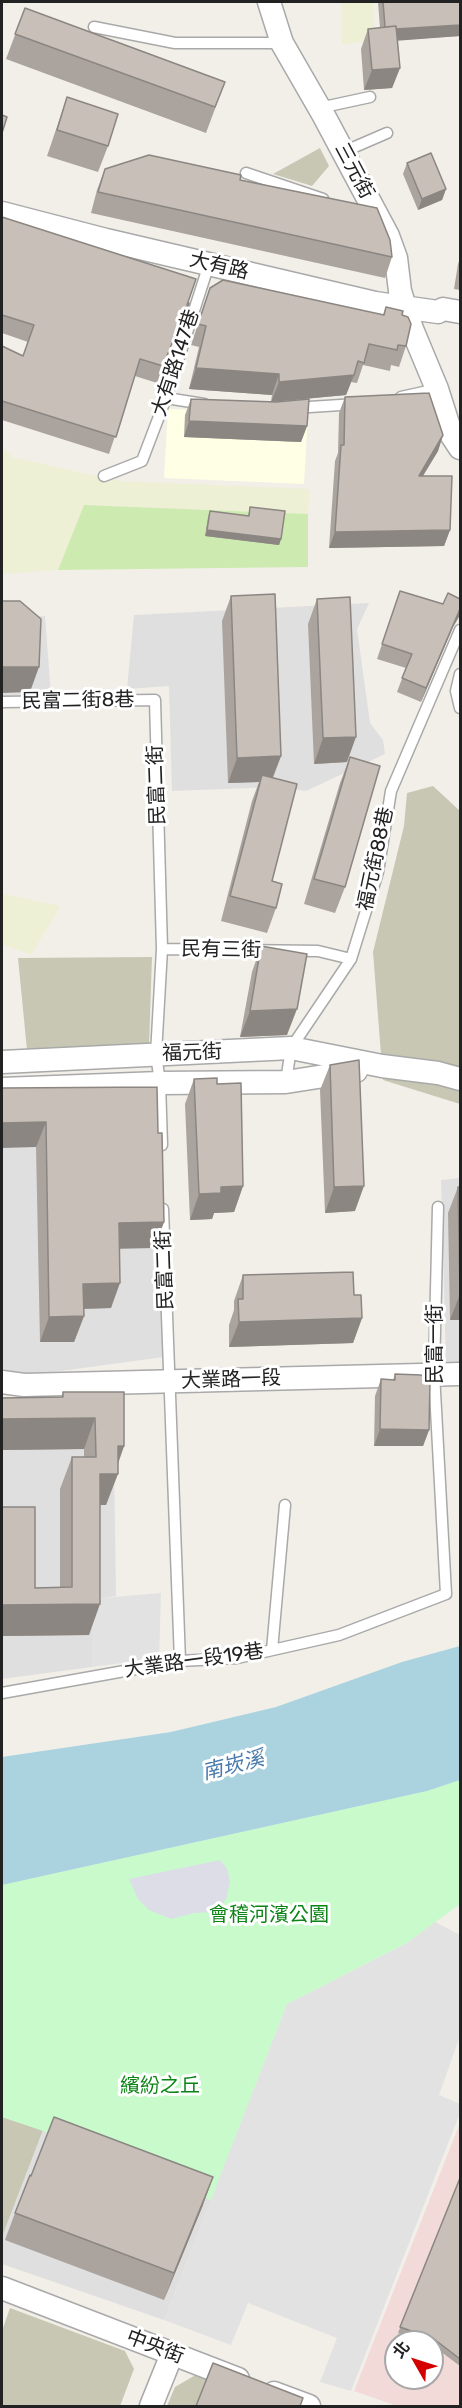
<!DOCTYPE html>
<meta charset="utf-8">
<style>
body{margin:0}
#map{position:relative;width:462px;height:2408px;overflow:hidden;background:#f2efe9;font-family:Rubik,"Noto Sans TC",sans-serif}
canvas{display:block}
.frame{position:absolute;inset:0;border:3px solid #222;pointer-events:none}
.north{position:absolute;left:384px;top:2330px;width:60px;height:60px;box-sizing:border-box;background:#fff;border:2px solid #a7a7a7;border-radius:50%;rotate:309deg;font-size:16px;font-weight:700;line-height:24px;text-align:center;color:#222}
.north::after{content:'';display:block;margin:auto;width:21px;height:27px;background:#d40000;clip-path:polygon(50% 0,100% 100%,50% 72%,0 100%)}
</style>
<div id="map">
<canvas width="462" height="2408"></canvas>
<div class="frame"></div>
<div class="north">北</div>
</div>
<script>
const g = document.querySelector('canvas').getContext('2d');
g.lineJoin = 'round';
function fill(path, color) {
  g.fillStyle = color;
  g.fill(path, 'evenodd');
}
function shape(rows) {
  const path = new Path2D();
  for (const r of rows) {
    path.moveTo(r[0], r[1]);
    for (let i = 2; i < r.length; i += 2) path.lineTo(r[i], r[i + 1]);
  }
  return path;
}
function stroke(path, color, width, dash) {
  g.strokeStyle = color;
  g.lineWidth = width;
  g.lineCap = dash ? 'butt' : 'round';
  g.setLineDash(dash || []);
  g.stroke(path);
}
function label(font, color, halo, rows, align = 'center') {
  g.font = font + ' Rubik,"Noto Sans TC",sans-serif';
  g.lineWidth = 6;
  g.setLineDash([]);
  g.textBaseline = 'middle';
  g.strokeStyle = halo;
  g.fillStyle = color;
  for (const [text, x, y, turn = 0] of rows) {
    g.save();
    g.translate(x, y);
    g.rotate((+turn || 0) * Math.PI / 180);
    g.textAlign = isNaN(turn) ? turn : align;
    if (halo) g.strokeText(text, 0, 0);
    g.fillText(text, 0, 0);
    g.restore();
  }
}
const residential = shape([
 [369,603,357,629,370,723,383,740,385,754,306,791,277,787,172,791,169,686,127,689,134,615],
 [45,616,51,696,2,697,2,618],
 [150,1098,164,1357,31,1375,2,1369,2,1116],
 [460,1178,460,1362,446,1362,441,1180],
 [2,1397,21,1399,113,1397,116,1596,92,1600,92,1667,2,1679],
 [43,2130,211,2200,164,2320,2,2264,2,2237]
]);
const commercial = shape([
 [460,2123,460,2406,397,2406,354,2391],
 [396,2342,432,2342,432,2378,396,2378]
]);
const education = shape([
 [168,409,308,415,304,484,164,478]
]);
const construction = shape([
 [320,148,329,166,312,186,273,174],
 [433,786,460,811,460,1104,383,1080,373,952,404,826,407,793],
 [152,957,149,1046,27,1050,18,958],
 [2,2117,43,2130,2,2237],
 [10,2308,125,2351,134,2369,120,2406,2,2406,2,2331],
 [199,2373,278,2406,167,2406,175,2387]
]);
const farmland = shape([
 [341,2,373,2,375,41,342,44],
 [2,450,8,452,12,457,119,481,310,489,308,514,84,505,58,570,2,574],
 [2,894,61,906,31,955,2,944]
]);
const grass = shape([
 [84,505,308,514,308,567,58,570]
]);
const park = shape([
 [460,1780,460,1904,407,1943,287,2004,211,2200,43,2131,2,2117,2,1885,427,1791]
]);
const parking = shape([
 [161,1593,159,1658,92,1667,92,1599],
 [435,1922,460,1935,460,2036,439,2095,460,2104,460,2113,351,2391,320,2382,337,2338,248,2303,231,2345,164,2320,287,2004,407,1943]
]);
const plaza = shape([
 [220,1860,227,1869,230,1882,226,1899,217,1912,194,1913,171,1919,149,1910,138,1899,129,1879]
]);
const water = shape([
 [460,1646,460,1780,427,1791,2,1885,2,1757,171,1732,276,1707,402,1662]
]);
const lane = shape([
 [94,27,175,43,282,43],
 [319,108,370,97],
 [343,152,387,133],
 [246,173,323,199],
 [401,397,437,389],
 [166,398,204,404],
 [294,408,356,404],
 [104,476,142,461,166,398,209,264],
 [460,674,456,691,460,708],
 [2,702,155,700,162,949,156,1054,160,1083,162,1145],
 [162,949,318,951,351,959],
 [286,1082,291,1048,351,959,378,872,391,791,460,630],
 [163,1209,180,1661],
 [272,1650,285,1505],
 [2,1693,180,1661,237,1658,339,1635,446,1594,434,1373,438,1207]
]);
const street = shape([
 [269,2,282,43,324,116,388,236,396,258,400,291,412,329,437,389,452,436,460,448],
 [2,213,106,240,375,303,438,312,443,309,460,312],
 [2,1062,291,1048,382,1066,438,1073,460,1079],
 [2,1089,160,1083,286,1082,356,1071],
 [2,1382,24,1385,460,1374],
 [2,2288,238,2379],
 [274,2393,309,2406],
 [151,2406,172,2354]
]);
const wall = shape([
 [378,2,460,2,460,36,397,40,400,68,392,88,364,90,361,49,368,29,380,28],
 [25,8,225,82,206,133,6,59],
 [67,97,108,146,98,172,47,156],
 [407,163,446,189,442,200,418,210,403,174],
 [105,169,240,180,392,257,385,278,91,213,97,190],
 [2,217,187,305,183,324,176,341,173,340,157,383,135,376,109,454,2,420,2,346,23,356,28,342,2,333],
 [460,258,460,290,454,289,458,264],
 [210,288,383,315,386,307,402,315,406,346,399,367,391,365,390,371,363,365,357,383,351,382,346,395,272,402,307,426,301,442,184,437,185,415,191,399,271,402,272,395,189,389,199,347,191,345],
 [345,397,443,435,438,451,423,476,450,530,444,546,329,548,335,461,338,453,339,413],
 [250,507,281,539,279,545,205,536,208,517,210,511,248,516],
 [400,591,443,604,460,599,460,615,453,627,421,702,397,692,406,668,377,659],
 [231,596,281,756,273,778,272,881,276,908,267,933,221,921,252,801,259,782,228,783,222,621],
 [317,599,347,762,314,764,308,624],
 [350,757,345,887,335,913,304,904,340,783],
 [261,946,287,1035,240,1037,252,972],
 [330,1065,355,1211,325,1213,320,1090],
 [194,1079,217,1084,243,1186,234,1212,214,1213,212,1219,190,1220,185,1104],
 [2,1088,158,1133,164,1222,154,1248,120,1248,111,1308,83,1309,84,1316,74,1342,40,1342,36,1147],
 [458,1187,460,1320,450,1320,448,1213],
 [243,1275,354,1295,362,1318,353,1343,229,1347,229,1325,234,1310,234,1301],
 [395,1374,429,1430,423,1446,374,1446,375,1396,381,1379,393,1380],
 [63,1392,124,1392,124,1446,118,1464,106,1505,100,1505,89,1635,2,1636,2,1507,35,1588,60,1587,60,1489,72,1457,84,1457,84,1449,2,1450,2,1398,61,1397],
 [460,2178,460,2366,432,2345,432,2342,424,2342,398,2333],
 [203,2205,164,2300,5,2240,15,2213]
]);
const shadedWall = shape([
 [460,25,460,36,381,42,385,30],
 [400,68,392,88,364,90,372,70],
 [446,189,442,200,418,210,422,199],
 [196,368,279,374,272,395,189,389],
 [354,375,346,395,271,402,279,382],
 [189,421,307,426,301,442,184,437],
 [443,435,438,451,413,492,419,476],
 [207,530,281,539,279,545,205,536],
 [450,530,444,546,329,548,335,532],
 [460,609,460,615,453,627,421,702,426,688],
 [2,667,39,667,30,692,2,693],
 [356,737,347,762,314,764,323,738],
 [281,756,271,781,262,775,259,782,228,783,237,758],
 [297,1009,287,1035,240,1037,250,1011],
 [46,1122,36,1147,2,1148,2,1123],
 [243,1186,234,1212,214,1213,212,1219,190,1220,199,1194,221,1187],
 [364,1186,355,1211,325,1213,334,1187],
 [164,1222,154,1248,110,1249,119,1223],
 [120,1283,111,1308,74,1309,83,1284],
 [460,1294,460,1320,450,1320],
 [84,1316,74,1342,40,1342,49,1317],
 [362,1318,353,1343,229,1347,239,1322],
 [95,1418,84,1449,2,1450,2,1419],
 [380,1429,429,1430,423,1446,374,1446],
 [118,1446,124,1446,114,1474,118,1474,106,1505,89,1505,100,1474],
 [100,1604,89,1635,2,1636,2,1605],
 [213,2177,203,2205,164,2300,174,2273]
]);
const building = shape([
 [383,2,460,2,460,25,396,29,396,26,385,27,383,2],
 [25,8,225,82,215,107,15,34,25,8],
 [396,26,400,68,372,70,368,29,396,26],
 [67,97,118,114,108,146,57,130,67,97],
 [2,115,7,117,2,133,2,115],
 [431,153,446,189,422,199,407,163,431,153],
 [149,155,241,175,240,180,377,208,390,240,392,257,98,192,105,169,149,155],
 [2,217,196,279,187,305,189,303,183,324,180,323,163,366,140,359,116,437,2,401,2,346,23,356,34,325,2,315,2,217],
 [223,280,384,315,386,307,403,311,402,315,408,317,411,324,406,346,398,345,397,350,369,344,364,363,358,361,354,375,279,382,279,374,196,368,206,326,198,324,210,288,223,280],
 [429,393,443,435,419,476,452,476,450,530,335,532,341,445,344,445,345,397,429,393],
 [191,399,276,402,309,399,307,426,189,421,191,399],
 [250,507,285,511,281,539,207,530,210,511,249,516,250,507],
 [400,591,443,604,448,593,460,599,460,609,426,688,402,678,412,654,382,644,400,591],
 [275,594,281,756,237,758,231,596,275,594],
 [350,597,356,737,323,738,317,599,350,597],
 [2,601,20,601,41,619,39,667,2,667,2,601],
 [350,757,380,766,345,887,314,879,350,757],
 [262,775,297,784,272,881,282,884,276,908,230,896,262,775],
 [261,946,307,954,297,1009,250,1011,261,946],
 [359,1060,364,1186,334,1187,330,1065,359,1060],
 [217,1078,217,1084,241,1083,243,1186,221,1187,221,1193,199,1194,194,1079,217,1078],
 [157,1087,158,1133,162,1133,164,1222,119,1223,120,1283,83,1284,84,1316,49,1317,46,1122,2,1123,2,1088,157,1087],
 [458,1187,460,1187,460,1294,458,1187],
 [353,1272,354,1295,361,1295,362,1318,239,1322,238,1299,243,1299,243,1275,353,1272],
 [395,1374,421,1375,430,1381,429,1430,380,1429,381,1379,395,1380,395,1374],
 [63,1392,124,1392,124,1446,118,1446,118,1474,100,1474,100,1604,2,1605,2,1507,35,1507,35,1588,72,1587,72,1457,96,1457,95,1418,2,1419,2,1398,63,1397,63,1392],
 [54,2117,213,2177,174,2273,15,2213,30,2175,31,2176,54,2117],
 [460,2178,460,2359,434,2339,400,2327,460,2178],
 [213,2363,303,2398,300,2406,196,2406,213,2363]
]);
const streetNames = [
 ["三元街",354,171,62],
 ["大有路",219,266,13],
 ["大有路147巷",176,363,-72],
 ["民富二街8巷",78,701,-1],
 ["民富二街",157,785,-92],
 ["福元街88巷",376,859,-78],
 ["民有三街",221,950,1],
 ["福元街",192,1053,-2],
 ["民富二街",165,1270,-92],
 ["民富一街",435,1344,-90],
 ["大業路一段",231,1380,-2],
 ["大業路一段19巷",194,1661,-8],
 ["中央街",155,2347,21]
];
const parkNames = [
 ["會稽河濱公園",269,1915],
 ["繽紛之丘",160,2086]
];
const waterNames = [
 ["南崁溪",233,1766,-14]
];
fill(residential, '#e0dfdf');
fill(commercial, '#f2dad9');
fill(education, '#ffffe5');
fill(construction, '#c7c7b4');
fill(farmland, '#eef0d5');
fill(grass, '#cdebb0');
fill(park, '#c8facc');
fill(parking, '#e2e2e2');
fill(plaza, '#dddde8');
fill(water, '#aad3df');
stroke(lane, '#a9a9a9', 13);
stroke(street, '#a9a9a9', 25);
stroke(lane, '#fff', 10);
stroke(street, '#fff', 22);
fill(wall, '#aba49e');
fill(shadedWall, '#8b8681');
fill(building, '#c7bfb8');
stroke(building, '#8b8681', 1.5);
label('20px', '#222', '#fff', streetNames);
label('20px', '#0c8416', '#fff', parkNames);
label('italic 21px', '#4a7aab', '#fff', waterNames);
</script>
